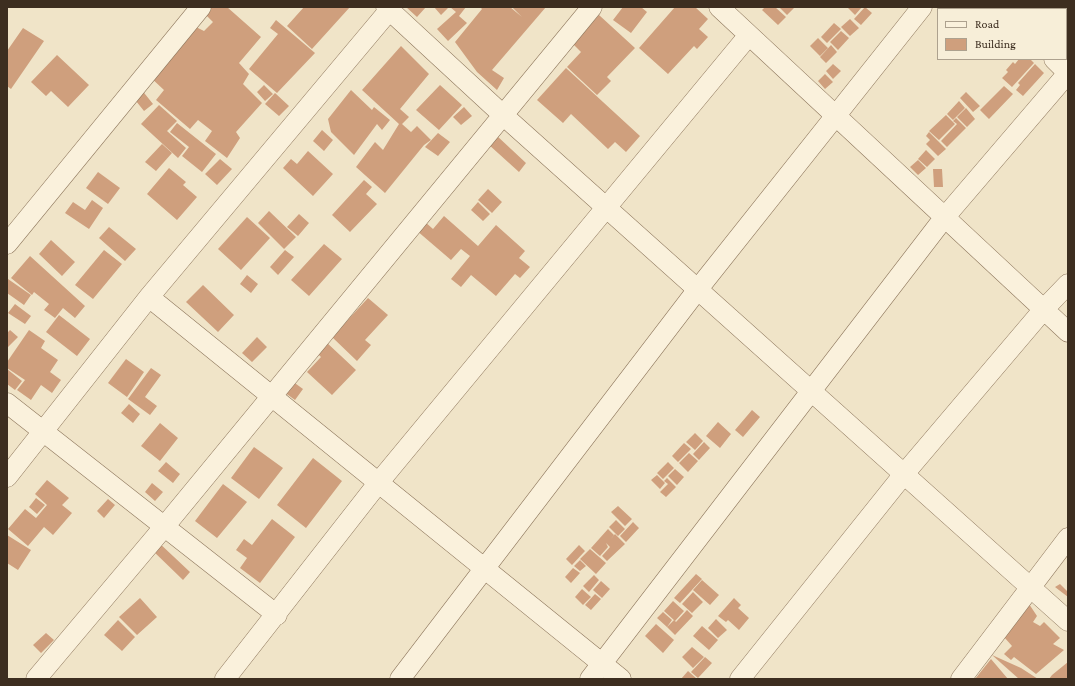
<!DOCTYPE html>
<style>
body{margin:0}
#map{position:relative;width:1075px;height:686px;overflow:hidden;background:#f0e4c8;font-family:"Crimson Pro",serif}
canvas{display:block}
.frame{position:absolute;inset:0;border:8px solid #3d2e20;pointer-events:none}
.legend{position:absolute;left:937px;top:8px;width:130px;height:52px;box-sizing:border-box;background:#f7eed8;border:1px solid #ada18e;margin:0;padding:5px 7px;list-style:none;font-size:12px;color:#3d2e20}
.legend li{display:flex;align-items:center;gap:8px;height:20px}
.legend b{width:20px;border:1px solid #ada18e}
</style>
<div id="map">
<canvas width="1075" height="686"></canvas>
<div class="frame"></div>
<ul class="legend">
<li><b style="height:5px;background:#faf1dc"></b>Road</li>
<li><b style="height:11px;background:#cf9f7d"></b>Building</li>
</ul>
</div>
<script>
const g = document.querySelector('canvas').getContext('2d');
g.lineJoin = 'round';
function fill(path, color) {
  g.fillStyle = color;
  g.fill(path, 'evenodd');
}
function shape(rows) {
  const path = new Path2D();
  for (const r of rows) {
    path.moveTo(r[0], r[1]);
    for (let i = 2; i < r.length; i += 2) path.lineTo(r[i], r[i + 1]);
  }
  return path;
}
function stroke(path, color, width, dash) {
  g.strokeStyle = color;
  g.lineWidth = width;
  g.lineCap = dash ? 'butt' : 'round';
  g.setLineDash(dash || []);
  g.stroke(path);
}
const building = shape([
 [209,7,227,7,261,37,239,63,249,74,243,84,262,103,236,132,240,138,227,158,205,141,212,131,198,120,190,129,156,100,164,90,149,76,194,26,204,31,213,22,204,13],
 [304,7,350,7,312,49,287,26],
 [406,7,426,7,417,17],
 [434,7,447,7,448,8,441,15],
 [450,7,466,7,459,16,467,23,448,41,437,29,456,12],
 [480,7,510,7,522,17,512,7,546,7,492,70,504,78,497,90,477,72,455,42,482,9],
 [623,7,641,7,647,12,631,33,613,20],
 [675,7,695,7,708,19,699,29,708,37,697,49,694,46,668,74,639,48],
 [765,7,775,7,786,17,778,25,762,10],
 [779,7,793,7,794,8,787,15],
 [847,7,862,7,855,15],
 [865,7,872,13,861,25,854,19],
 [943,7,963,7,965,9,945,9],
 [599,15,635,48,607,77,611,81,597,95,567,67,581,52,573,44],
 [850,19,859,28,850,36,841,27],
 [276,20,315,53,277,93,249,69,278,34,270,28],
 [834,23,841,29,827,43,821,37],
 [1067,26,1068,28,1068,48,1066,46],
 [23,28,44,41,11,89,7,86,7,51],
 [841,31,849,38,838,50,830,42],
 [818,38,828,48,820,56,810,46],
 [831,45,837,52,826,63,820,57],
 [401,46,429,74,400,109,409,117,402,124,411,132,417,126,431,140,424,145,385,193,356,167,375,142,383,150,399,124,362,90],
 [57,55,89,85,68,107,51,91,46,96,31,82],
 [1019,59,1030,59,1034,63,1012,87,1002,78,1008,72,1006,70,1013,62,1015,64],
 [833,64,841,71,833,79,826,71],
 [1035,64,1044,73,1023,96,1016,90,1020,85,1018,83],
 [566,68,640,136,626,152,615,142,608,149,571,114,563,123,537,100],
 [825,74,833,82,825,89,818,81],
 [264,85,273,94,265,101,257,92],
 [440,85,462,105,439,130,416,110],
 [1004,86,1013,94,989,119,980,110],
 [141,89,153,104,144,111,132,96],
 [351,90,372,110,374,107,390,120,382,130,377,124,354,155,331,132,328,119],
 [966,92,980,106,973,112,960,98],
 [275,93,289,106,279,116,265,104],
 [959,101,965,108,953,120,947,114],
 [159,105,177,121,167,131,186,148,178,158,141,124],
 [464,107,472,116,461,125,453,117],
 [966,108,975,119,967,127,957,117],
 [946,115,955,124,939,140,929,131],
 [956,118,966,128,947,147,941,141,957,124,953,121],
 [177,123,216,154,202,172,182,156,189,147,170,132],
 [322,130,333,140,324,151,313,141],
 [929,132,946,149,938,156,926,144,930,140,926,136],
 [438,133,450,142,438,156,425,147],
 [496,135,526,163,519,172,488,144],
 [162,144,172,153,156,171,145,162],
 [926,150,935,159,927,167,918,159],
 [308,151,333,174,313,196,283,168,291,159,297,164],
 [220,159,232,169,217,185,205,174],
 [918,160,926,168,918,175,910,167],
 [169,168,186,182,183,185,197,197,177,220,147,194],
 [933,169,942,169,943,187,934,187],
 [98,172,120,188,108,204,86,188],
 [364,180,372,187,366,194,377,204,350,232,332,215],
 [488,189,502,202,492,213,478,200],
 [92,200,103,208,89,229,65,213,73,202,85,210],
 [478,202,490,214,483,221,471,210],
 [269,211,296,237,284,249,258,223],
 [299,214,309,223,298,236,287,227],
 [444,216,478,246,496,225,525,251,519,258,530,267,520,278,515,274,496,296,471,275,461,287,451,279,470,256,461,249,451,260,416,230,424,221,433,229],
 [247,217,270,238,241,270,218,249],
 [109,227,136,249,125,261,99,238],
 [51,240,75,262,62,276,39,254],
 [324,244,342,259,309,296,291,280],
 [104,250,122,264,93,299,75,285],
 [285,250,294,257,278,275,270,267],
 [30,256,85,306,75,318,63,308,55,318,44,310,49,304,34,292,32,295,11,278],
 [247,275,258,284,251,293,240,284],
 [8,279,31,295,24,305,7,293],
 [203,285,234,315,218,332,186,302],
 [368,298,388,315,365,340,371,345,357,361,332,337],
 [15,304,31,316,25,324,8,313],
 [59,315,90,339,77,356,46,332],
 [10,330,18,337,7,348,7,333],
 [29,330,45,341,41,348,58,360,50,372,61,380,52,393,41,385,31,400,17,390,25,380,7,368,7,362],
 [257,337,267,347,252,362,242,353],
 [325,341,356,370,332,395,307,372,321,357,316,352],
 [126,359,144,372,127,397,108,383],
 [151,368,161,375,145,397,157,406,150,415,128,399],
 [7,369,22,381,15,390,7,384],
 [292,381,303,389,295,400,284,392],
 [129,404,140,414,133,423,121,413],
 [752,410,760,417,743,437,735,430],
 [718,422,731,434,720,448,706,436],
 [160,423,178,438,160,461,141,446],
 [695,433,703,441,695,450,686,442],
 [704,442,710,448,699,460,693,454],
 [684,443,691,449,678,462,672,456],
 [254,447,283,468,259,499,231,478],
 [689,453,698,461,688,472,679,463],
 [313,458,342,481,306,528,277,505],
 [166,462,180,474,173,483,158,471],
 [668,462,674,468,663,479,657,473],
 [675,469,684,477,677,485,668,476],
 [657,475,665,483,660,489,651,480],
 [667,478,676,487,666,497,660,492,668,484,664,481],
 [47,480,69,498,62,505,72,513,53,535,44,527,28,546,8,529,25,509,36,518,47,505,35,494],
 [152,483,163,492,155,501,145,492],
 [223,484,247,502,217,538,195,521],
 [36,498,45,505,37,514,29,507],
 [108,499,115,505,104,518,97,511],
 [618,506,632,519,625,526,611,512],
 [272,519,295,537,260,583,240,568,247,558,236,550,244,539,252,545],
 [616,520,625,529,618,536,609,527],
 [633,522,639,528,626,542,620,536],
 [608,529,614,535,610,540,615,534,625,544,607,561,602,556,610,547,606,543,608,547,600,556,591,548],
 [7,535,31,550,18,570,7,563],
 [157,541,190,572,183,580,150,548],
 [579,545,585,551,572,565,566,559],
 [590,549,606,563,596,574,580,559],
 [580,560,586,566,580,571,574,566],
 [573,568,580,573,571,583,565,577],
 [696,574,702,579,680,603,674,598],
 [594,575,599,580,589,592,583,586],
 [702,580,719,595,710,605,693,590],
 [601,581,610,589,602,598,593,590],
 [1060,584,1068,592,1068,597,1055,587],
 [582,589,591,597,583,605,575,597],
 [693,592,703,602,692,613,682,604],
 [595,594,601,599,591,610,585,605],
 [140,598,157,617,137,635,119,617],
 [734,598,741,605,738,608,749,618,739,630,728,620,726,622,718,616],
 [673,601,684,611,675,621,664,611],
 [1029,604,1037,616,1033,622,1040,626,1044,622,1060,638,1053,644,1064,650,1036,674,1014,657,1011,660,1004,654,1012,646,1004,637],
 [687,610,693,616,675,635,667,627,674,620,676,622],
 [663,612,672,620,667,627,657,618],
 [716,619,727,630,718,638,708,628],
 [118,620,135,637,122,651,104,635],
 [656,624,674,640,663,653,645,636],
 [702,626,718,640,709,650,693,636],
 [46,633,54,640,41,653,33,645],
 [692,647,704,657,693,668,682,657],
 [992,655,1021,668,1038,679,1019,679],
 [705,657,712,663,698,678,691,672],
 [991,659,1008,679,975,679],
 [1068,662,1068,679,1049,679,1052,675],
 [688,671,697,679,681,679]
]);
const minor = shape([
 [386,7,504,116,1068,621],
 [719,7,1068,332],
 [1002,7,1004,9],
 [1054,59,1068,73],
 [7,244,201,7],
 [149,297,621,679],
 [7,403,277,615],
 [7,477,149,297,392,7],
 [36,679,164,527,592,7],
 [225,679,379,482,749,35],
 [400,679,698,289,922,7],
 [590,679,944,218,1068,73],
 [740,679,904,474,1044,309,1068,284],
 [961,679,1068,538]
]);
fill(building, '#cf9f7d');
stroke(minor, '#8d765c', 21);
stroke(minor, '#faf1dc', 20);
</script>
